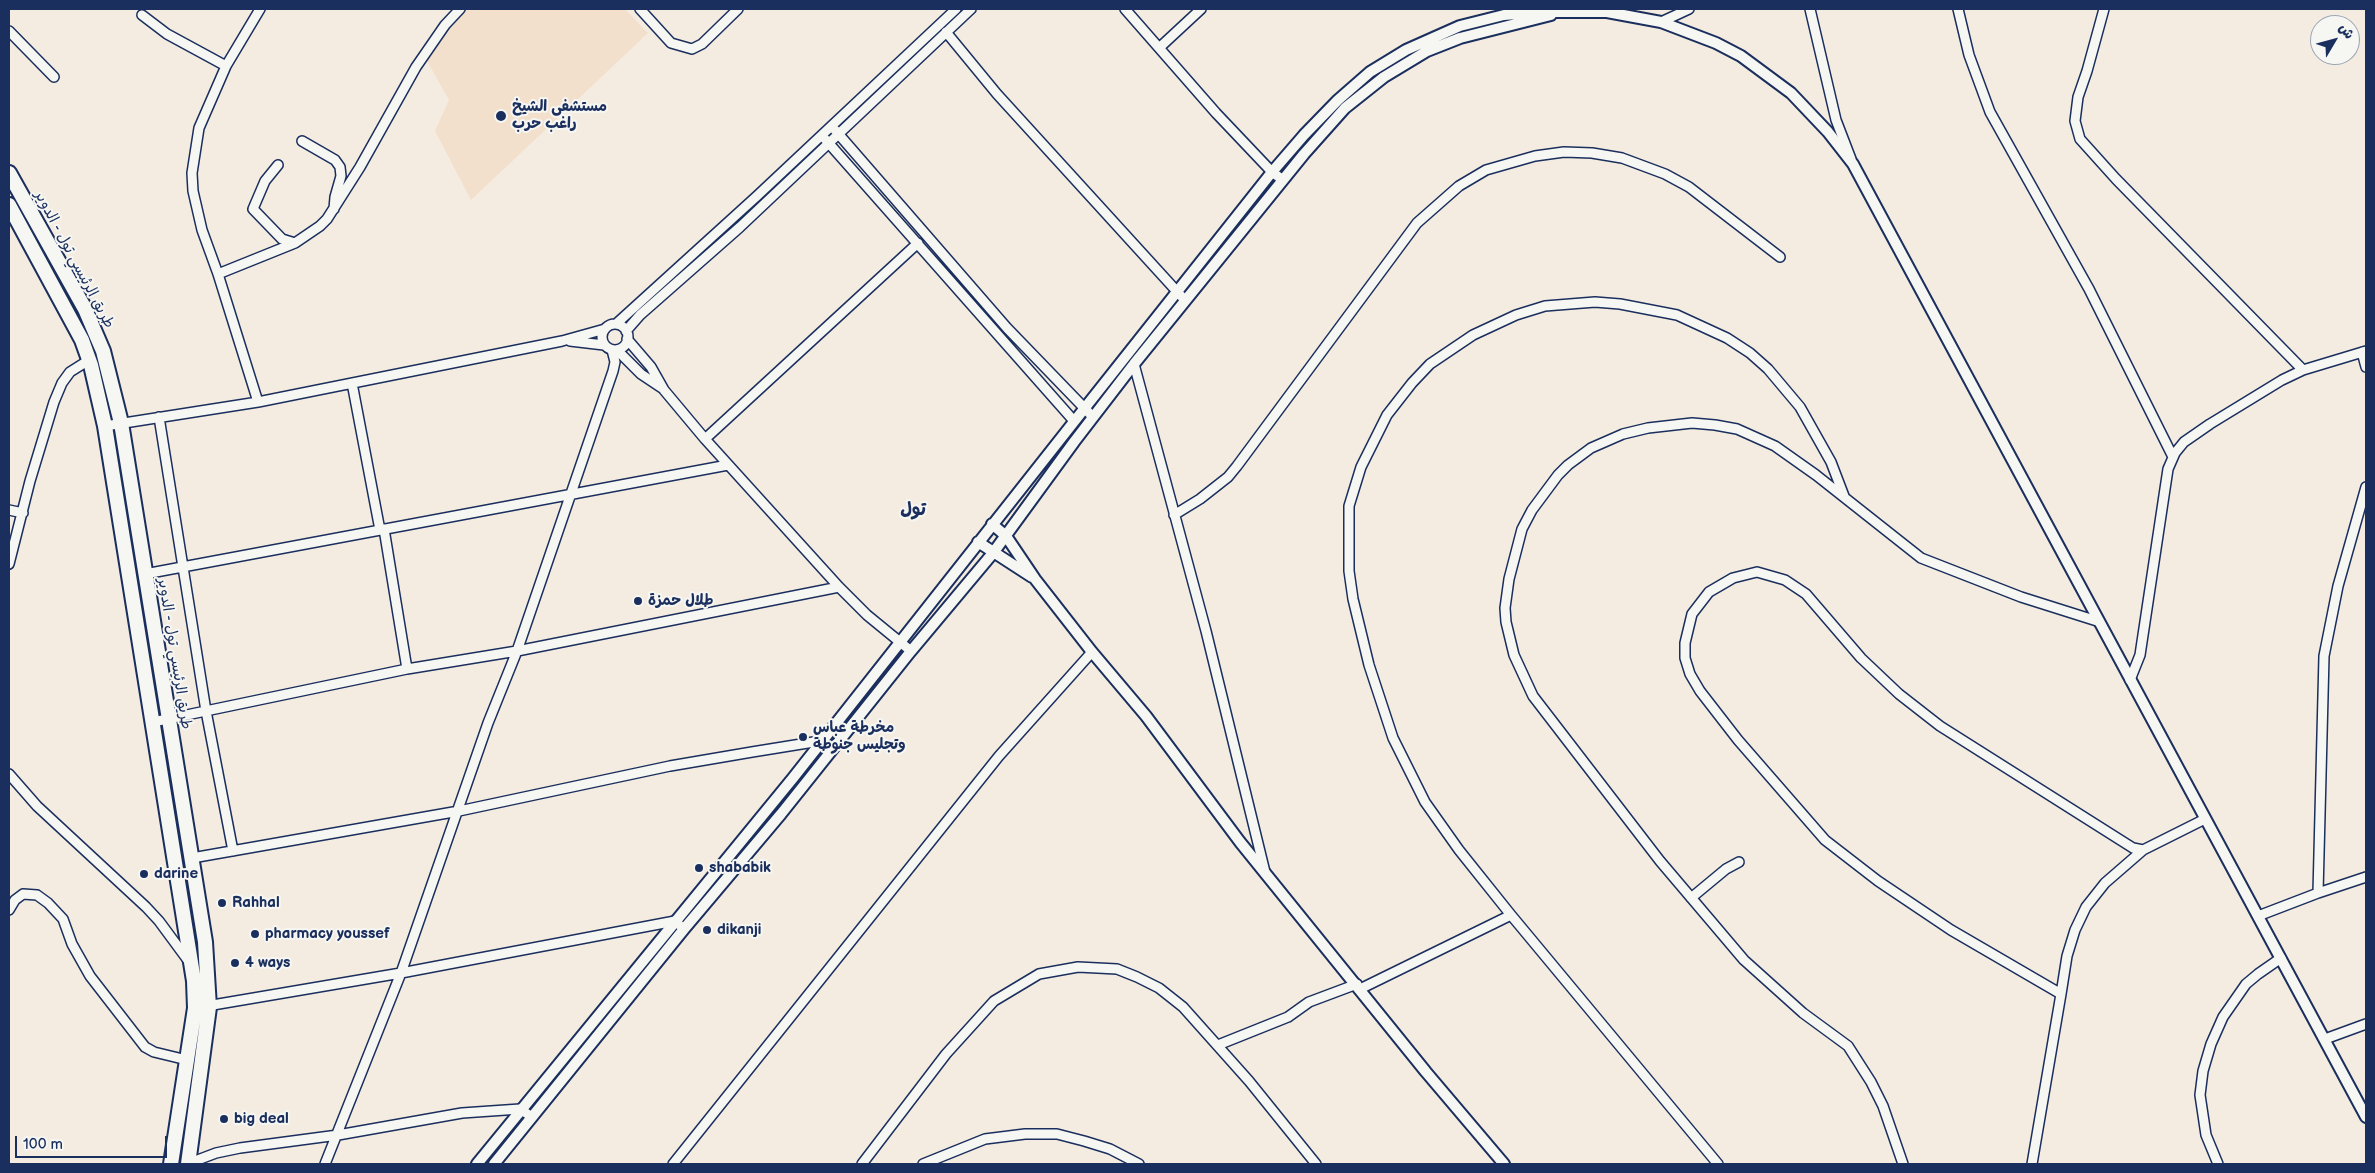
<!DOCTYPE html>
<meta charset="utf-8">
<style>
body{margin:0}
#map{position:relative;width:2375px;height:1173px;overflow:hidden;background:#f4ece1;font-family:"Balsamiq Sans","Playpen Sans Arabic",sans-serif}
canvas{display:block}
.frame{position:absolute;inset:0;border:10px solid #1b2f5e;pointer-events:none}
.north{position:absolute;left:2310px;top:15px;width:50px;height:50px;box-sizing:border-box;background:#f6f6f2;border:1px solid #9ea6b7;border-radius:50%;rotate:53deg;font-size:14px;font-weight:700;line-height:20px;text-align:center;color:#1b2f5e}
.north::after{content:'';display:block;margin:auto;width:18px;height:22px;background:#1b2f5e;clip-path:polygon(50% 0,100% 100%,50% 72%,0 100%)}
.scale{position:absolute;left:15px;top:1136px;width:152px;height:22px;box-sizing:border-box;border:2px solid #1b2f5e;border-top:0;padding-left:6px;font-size:15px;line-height:18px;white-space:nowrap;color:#1b2f5e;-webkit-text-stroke:4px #f6f6f2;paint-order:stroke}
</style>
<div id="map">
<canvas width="2375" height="1173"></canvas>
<div class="frame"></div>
<div class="north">ش</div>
<div class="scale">100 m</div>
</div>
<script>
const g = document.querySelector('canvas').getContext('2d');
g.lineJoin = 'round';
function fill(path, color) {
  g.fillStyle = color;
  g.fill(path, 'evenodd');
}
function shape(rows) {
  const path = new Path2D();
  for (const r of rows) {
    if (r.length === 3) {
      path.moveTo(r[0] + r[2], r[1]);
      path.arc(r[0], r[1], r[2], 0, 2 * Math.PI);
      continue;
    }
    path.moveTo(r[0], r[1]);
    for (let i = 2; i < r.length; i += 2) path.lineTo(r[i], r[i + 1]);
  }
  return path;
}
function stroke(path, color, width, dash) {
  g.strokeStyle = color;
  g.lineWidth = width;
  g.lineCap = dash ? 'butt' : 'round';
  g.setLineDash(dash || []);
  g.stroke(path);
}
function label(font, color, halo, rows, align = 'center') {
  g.font = font + ' "Balsamiq Sans","Playpen Sans Arabic",sans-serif';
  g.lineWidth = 4;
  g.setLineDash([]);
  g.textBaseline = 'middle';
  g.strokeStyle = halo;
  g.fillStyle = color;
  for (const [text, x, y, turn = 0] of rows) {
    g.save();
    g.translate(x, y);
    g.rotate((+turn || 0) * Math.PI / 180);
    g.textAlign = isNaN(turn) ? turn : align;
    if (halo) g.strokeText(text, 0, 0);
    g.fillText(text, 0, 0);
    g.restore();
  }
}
const built = shape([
 [466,9,625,9,648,33,471,200,435,131,449,100,427,61,451,23]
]);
const minor = shape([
 [640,9,671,43,692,49,702,44,738,9],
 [1125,9,1216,113,1272,172,1283,180],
 [1810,9,1836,120,1851,159],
 [1958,9,1969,55,1990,112,2089,289,2173,457],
 [2104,9,2087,71,2078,97,2075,121,2080,139,2116,179,2303,370],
 [142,15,167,34,226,66],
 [1661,22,1689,9],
 [9,31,54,77],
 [946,32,997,94,1182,297],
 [1159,48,1201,9],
 [835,130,1007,328,1093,417],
 [825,139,1074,421],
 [302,141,335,160,340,167,341,176,335,197,334,209],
 [278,165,265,181,253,209,282,239,295,243],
 [218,274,295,243,320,226,327,219,360,167,416,67,445,25,460,9],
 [616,324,757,196,956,9],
 [615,337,13],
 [626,331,640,315,740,227,971,9],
 [627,339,651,367,664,390,705,439,839,587,867,615,911,651],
 [570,341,604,345],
 [617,350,641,374,662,388],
 [2362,352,2366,367],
 [1134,364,1206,631,1265,872],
 [352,383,380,530],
 [258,402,218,274,202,230,193,191,192,173,199,128,226,66,260,9],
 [159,417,206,711,233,851],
 [105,426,258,402,562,341,605,329],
 [705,439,918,243],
 [9,510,23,513],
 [1174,515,1200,499,1228,477,1237,466,1417,223,1459,186,1486,170,1535,156,1564,152,1592,153,1622,158,1665,174,1689,187,1780,257],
 [384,529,407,669],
 [9,564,30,481,54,402,62,383,70,372,89,360],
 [145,574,728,465],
 [2130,680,2140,655,2168,469,2175,453,2184,442,2210,424,2282,380,2303,370,2366,351],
 [153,722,407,669,517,651,839,587],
 [9,774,37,806,146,907,159,921,190,963],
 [192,858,459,811,670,766,752,752,820,741,832,750],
 [2318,893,2324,656,2338,586,2366,487],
 [1691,898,1726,869,1739,862],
 [9,910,15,900,23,894,37,895,48,903,63,919,72,944,90,976,145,1047,154,1052,187,1060],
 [2258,916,2318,893,2366,877],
 [1360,989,1511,915],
 [2061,994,2067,956,2075,930,2086,907,2105,883,2143,850],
 [195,1008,401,973,675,921,684,929],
 [2325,1039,2366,1024],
 [1218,1045,1288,1017,1309,1002,1357,984],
 [187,1164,216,1153,240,1148,338,1135,462,1113,520,1109,532,1117],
 [325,1164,401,973,488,723,517,651,613,371,615,362,612,350],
 [673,1164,999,756,1092,652],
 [862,1164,946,1054,994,1001,1039,974,1078,967,1117,969,1137,977,1159,988,1183,1007,1249,1081,1316,1164],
 [923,1164,985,1139,1025,1134,1057,1134,1084,1141,1110,1149,1139,1164],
 [1718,1164,1511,915,1459,850,1425,802,1393,738,1369,665,1353,599,1349,571,1349,506,1361,467,1387,415,1412,383,1430,364,1473,335,1516,315,1545,306,1595,302,1620,304,1677,315,1727,338,1750,353,1768,369,1800,407,1831,462,1844,496],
 [1903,1164,1883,1106,1871,1082,1848,1046,1803,1013,1744,960,1660,861,1533,696,1514,655,1506,622,1505,608,1509,579,1522,529,1532,510,1558,475,1568,465,1591,448,1623,434,1648,428,1692,423,1715,425,1737,429,1775,446,1816,475,1921,558,2021,597,2097,621],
 [2032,1164,2061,994,1951,930,1878,881,1825,840,1738,740,1700,691,1690,674,1685,658,1685,643,1692,614,1709,592,1733,578,1757,572,1785,580,1806,594,1861,658,1899,694,1940,726,2133,848,2143,850,2205,819],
 [2218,1164,2206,1135,2200,1095,2203,1071,2211,1044,2223,1017,2246,984,2258,974,2281,958]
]);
const tertiary = shape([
 [992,524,1006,536,1035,579,1092,652,1146,716,1240,842,1426,1072,1504,1164],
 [978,542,1032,577],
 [477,1164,793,778,1084,409,1272,172,1304,135,1338,100,1370,72,1406,50,1460,26,1504,15,1540,12,1607,12,1661,22,1716,43,1741,56,1791,93,1828,132,1853,164,2366,1117],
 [494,1164,684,929,781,814,911,651,993,553,1074,442,1134,364,1304,154,1345,108,1384,77,1427,51,1460,38,1551,15]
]);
const primary = shape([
 [9,173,85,309,103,351,121,423,205,942,209,1007,188,1164],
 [9,205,82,340,91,365,105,426,194,981,195,1008,171,1164]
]);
const markers = [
 [501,116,6,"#1b2f5e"],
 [638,601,5,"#1b2f5e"],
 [803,737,5,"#1b2f5e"],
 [699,868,5,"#1b2f5e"],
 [144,874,5,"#1b2f5e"],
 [222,903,5,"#1b2f5e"],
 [707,930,5,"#1b2f5e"],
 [255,934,5,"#1b2f5e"],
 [235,963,5,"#1b2f5e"],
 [224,1119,5,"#1b2f5e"]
];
const poiNames = [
 ["مستشفى الشيخ",512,107],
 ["راغب حرب",512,124],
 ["طلال حمزة",648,601],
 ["مخرطة عباس",813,728],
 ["وتجليس جنوطة",813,745],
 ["shababik",709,868],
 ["darine",154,874],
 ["Rahhal",232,903],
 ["dikanji",717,930],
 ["pharmacy youssef",265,934],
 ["4 ways",245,963],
 ["big deal",234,1119]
];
const streetNames = [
 ["طريق الرئيسي تول - الدوير",74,260,62],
 ["طريق الرئيسي تول - الدوير",174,654,81]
];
const quarterNames = [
 ["تول",913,510]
];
fill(built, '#f2e0cd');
stroke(minor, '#1b2f5e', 12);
stroke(tertiary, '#1b2f5e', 14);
stroke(primary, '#1b2f5e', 18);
stroke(minor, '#f6f6f2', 9);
stroke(tertiary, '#f6f6f2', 10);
stroke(primary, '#f6f6f2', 14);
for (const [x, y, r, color] of markers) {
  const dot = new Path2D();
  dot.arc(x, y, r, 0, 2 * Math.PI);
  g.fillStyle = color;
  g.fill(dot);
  stroke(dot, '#f6f6f2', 2);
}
label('bold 15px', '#1b2f5e', '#f6f6f2', poiNames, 'left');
label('15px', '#1b2f5e', '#f6f6f2', streetNames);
label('bold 18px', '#1b2f5e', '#f6f6f2', quarterNames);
</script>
